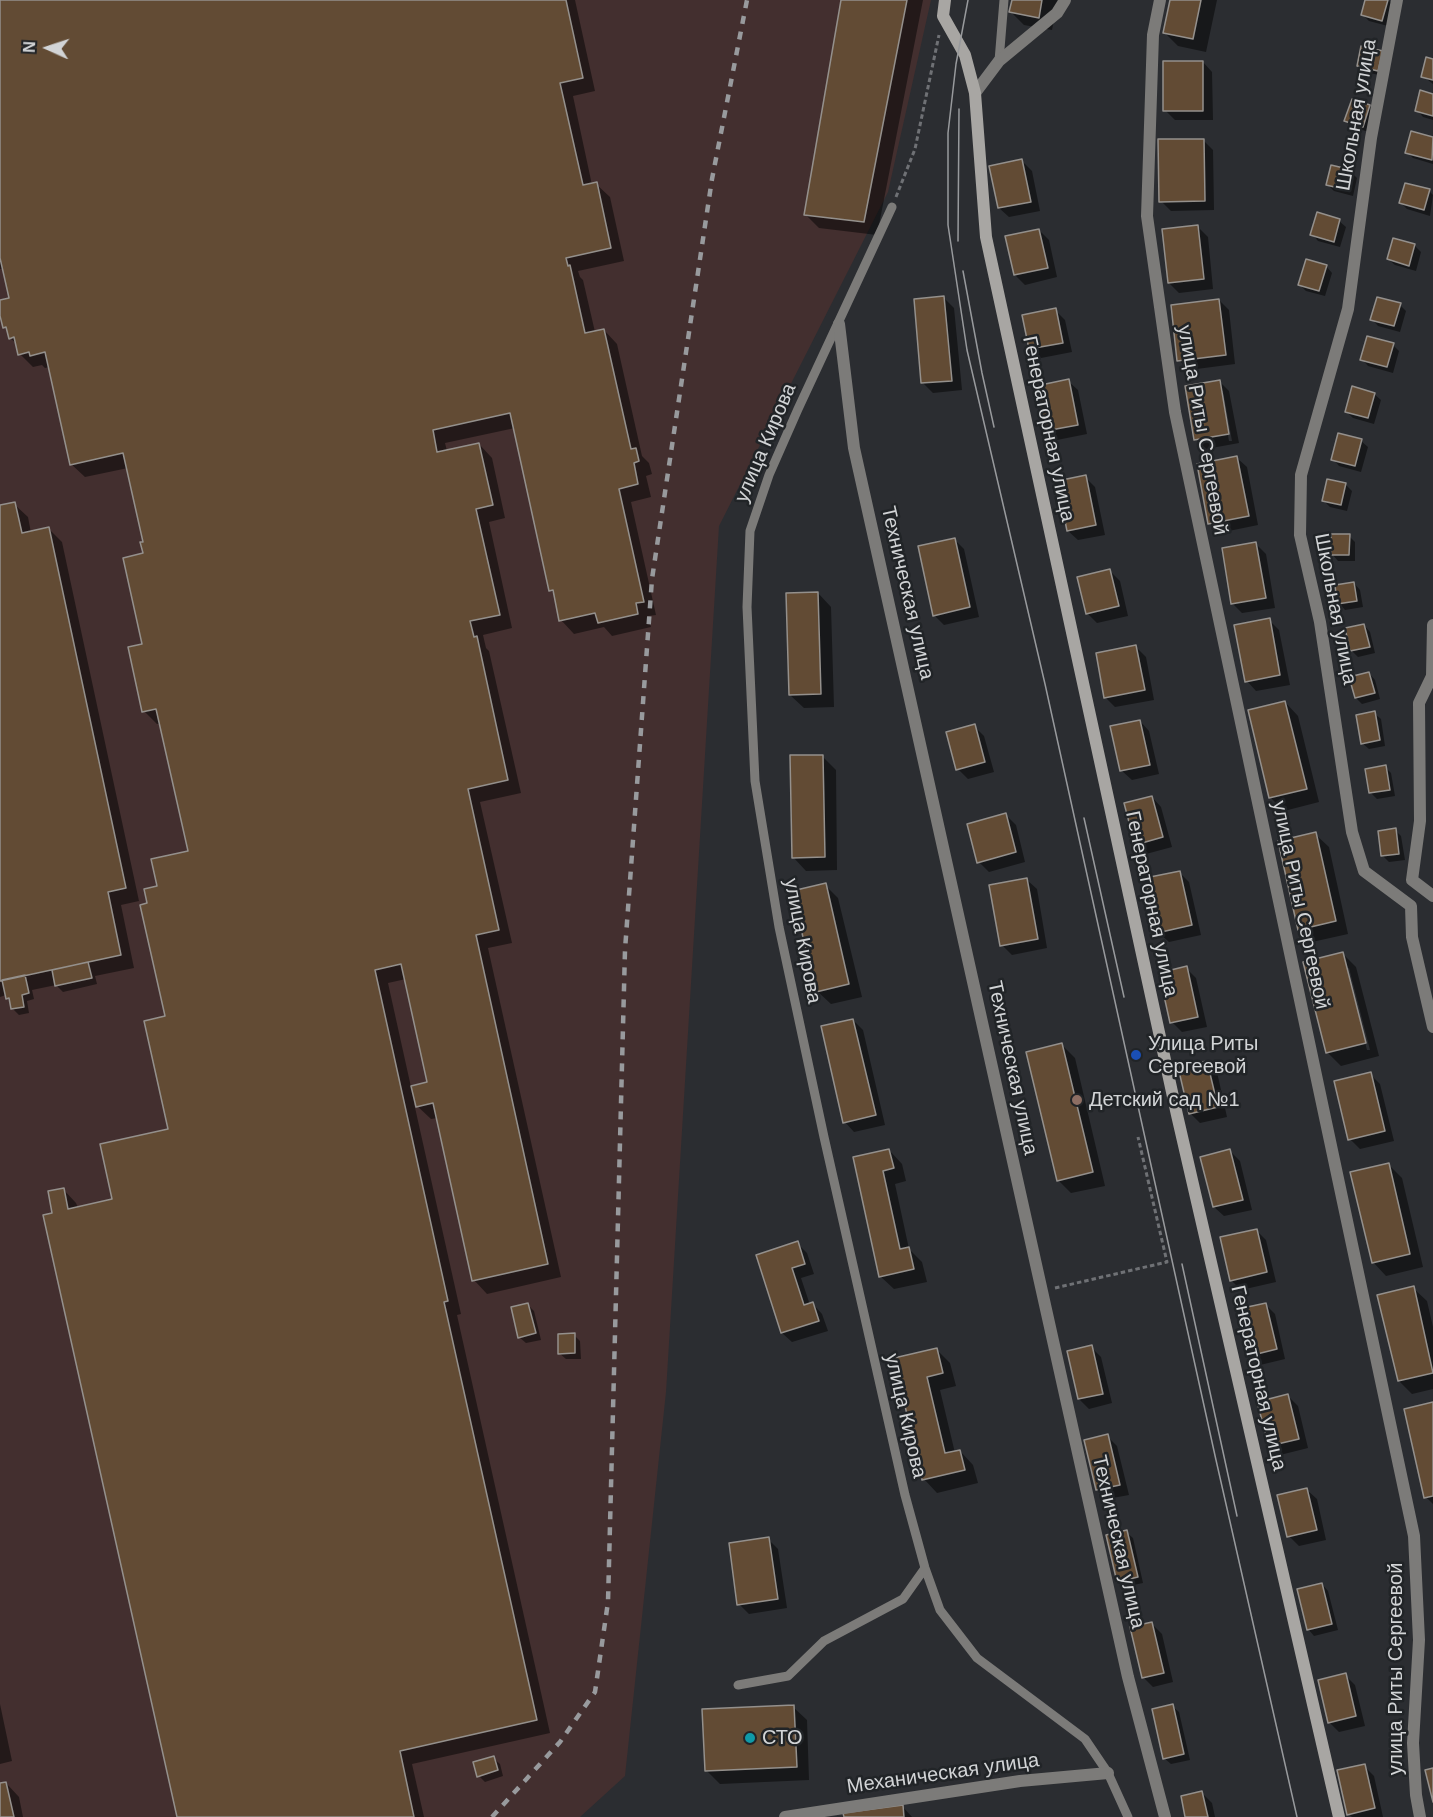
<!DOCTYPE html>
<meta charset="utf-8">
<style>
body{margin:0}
#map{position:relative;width:1433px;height:1817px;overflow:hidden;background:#2b2d31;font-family:Arial,sans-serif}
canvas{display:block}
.north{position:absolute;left:18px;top:18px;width:60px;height:60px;-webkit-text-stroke:4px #212427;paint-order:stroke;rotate:273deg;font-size:16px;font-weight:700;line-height:24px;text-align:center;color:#d2d4d6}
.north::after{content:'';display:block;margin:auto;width:21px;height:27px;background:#d2d4d6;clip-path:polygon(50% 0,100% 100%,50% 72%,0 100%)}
</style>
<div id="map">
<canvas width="1433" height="1817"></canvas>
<div class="north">N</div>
</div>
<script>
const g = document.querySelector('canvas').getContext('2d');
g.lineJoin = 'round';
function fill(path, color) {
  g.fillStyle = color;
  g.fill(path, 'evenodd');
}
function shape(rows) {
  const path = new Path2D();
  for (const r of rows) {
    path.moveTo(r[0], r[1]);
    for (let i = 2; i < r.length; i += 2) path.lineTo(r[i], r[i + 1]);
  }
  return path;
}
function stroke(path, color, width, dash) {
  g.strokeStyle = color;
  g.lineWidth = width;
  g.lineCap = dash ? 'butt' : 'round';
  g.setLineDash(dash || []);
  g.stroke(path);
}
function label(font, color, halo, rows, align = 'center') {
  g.font = font + ' Arial,sans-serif';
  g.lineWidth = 5;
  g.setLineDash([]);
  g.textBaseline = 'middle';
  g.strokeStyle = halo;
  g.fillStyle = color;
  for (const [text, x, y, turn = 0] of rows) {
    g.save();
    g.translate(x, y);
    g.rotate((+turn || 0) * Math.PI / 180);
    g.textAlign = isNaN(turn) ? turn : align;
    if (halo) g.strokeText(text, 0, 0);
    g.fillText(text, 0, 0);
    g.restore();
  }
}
const industrial = shape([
 [0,0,931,0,888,192,719,526,666,1392,625,1776,580,1817,0,1817]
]);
const shadow = shape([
 [0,0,575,0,595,91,573,96,592,185,596,184,610,197,624,261,578,271,580,277,583,280,595,332,604,330,617,344,642,456,649,463,652,474,646,476,651,497,631,502,656,615,648,616,651,627,612,636,604,627,574,634,561,620,555,595,551,590,515,428,445,443,447,451,479,444,492,458,505,518,489,522,512,628,483,635,486,648,489,651,521,793,480,802,512,943,488,948,561,1277,487,1294,474,1280,438,1118,431,1119,414,1103,461,1314,457,1315,550,1733,412,1764,424,1817,178,1817,54,1214,63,1189,76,1203,78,1208,113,1200,170,1130,167,1017,149,904,159,888,190,852,161,724,157,724,144,711,145,543,128,468,85,477,71,464,50,367,45,368,42,365,33,367,20,354,18,345,10,338,9,332,4,327,0,309,0,302,11,299,4,269,0,269,0,259,2,261,0,250],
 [406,979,429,1083,411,1087,388,983],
 [843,0,923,0,877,235,819,228,806,215],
 [1013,0,1058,0,1052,30,1024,25,1011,12],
 [1171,0,1217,0,1206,52,1178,46,1165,33],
 [1367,0,1388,0,1394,5,1388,26,1369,21,1363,15],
 [1363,47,1384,76,1365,72,1358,65],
 [1433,61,1433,84,1423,76],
 [1203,62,1212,72,1213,120,1175,120,1165,110],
 [1433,95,1433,120,1423,117,1417,110],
 [1369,106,1376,112,1369,132,1352,127,1346,121],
 [1412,133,1433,139,1433,164,1413,158,1407,152],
 [1203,140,1213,150,1214,210,1171,211,1161,201],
 [1022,161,1032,171,1040,211,1009,217,999,208],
 [1351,172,1357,178,1353,196,1334,191,1328,185],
 [1429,191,1433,195,1430,216,1407,209,1401,203],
 [1339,221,1346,227,1340,247,1318,241,1312,234],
 [1198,227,1208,237,1213,289,1179,293,1169,283],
 [1039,230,1049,240,1057,277,1025,285,1015,275],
 [1394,240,1415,246,1421,252,1416,271,1395,265,1388,259],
 [1326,266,1332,273,1325,296,1306,291,1300,285],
 [944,298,954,308,962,390,933,393,923,383],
 [1219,300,1229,310,1235,364,1189,370,1179,360],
 [1400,305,1406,311,1400,332,1378,326,1372,319],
 [1055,310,1065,320,1072,352,1041,358,1031,349],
 [1393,345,1399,351,1393,373,1368,366,1362,359],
 [1068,381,1078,390,1087,434,1057,440,1047,431],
 [1219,381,1229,391,1239,443,1206,449,1196,439],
 [1220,391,1223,391,1232,441,1229,441],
 [1374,394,1381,400,1374,424,1353,418,1346,411],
 [1361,441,1368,447,1361,472,1339,466,1333,459],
 [1237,458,1247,467,1258,525,1219,533,1210,523],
 [1085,477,1095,487,1105,535,1078,540,1068,531],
 [1345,484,1352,491,1347,511,1330,507,1324,501],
 [14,504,28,517,31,533,49,529,62,542,139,901,121,905,134,968,95,976,97,984,63,992,56,985,32,990,34,999,27,1001,29,1013,19,1015,13,1009,6,995,0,997,0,982,9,980,0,979,0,507],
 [1349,536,1355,542,1355,561,1338,561,1332,554],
 [954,539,964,549,979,617,944,625,934,615],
 [1256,544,1266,554,1275,608,1242,613,1232,603],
 [1110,571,1120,581,1128,616,1097,623,1087,613],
 [1354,583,1360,590,1363,607,1345,610,1339,603],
 [818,593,831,607,834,707,804,708,790,695],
 [1269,620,1279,630,1290,685,1256,691,1247,681],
 [1364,625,1370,632,1375,653,1358,657,1352,651,1347,629],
 [1136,647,1146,657,1154,700,1115,707,1105,697],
 [1369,673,1375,680,1380,699,1362,704,1356,698],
 [1285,702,1298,716,1319,802,1284,811,1271,798],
 [1374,713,1381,719,1385,746,1369,749,1362,743],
 [1140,721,1149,731,1159,774,1132,780,1122,771],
 [974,726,984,736,994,772,968,779,958,769],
 [822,756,836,770,837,870,806,871,793,857],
 [1385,767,1391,773,1395,796,1377,799,1371,793],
 [1152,797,1161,807,1172,847,1146,854,1136,844],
 [1006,815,1016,825,1025,862,989,872,979,862],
 [1395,830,1401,836,1405,860,1389,862,1383,856],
 [1315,834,1329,847,1348,934,1312,942,1299,929],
 [1179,872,1189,882,1201,935,1169,942,1159,933],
 [1027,880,1037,889,1047,948,1012,955,1002,945],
 [825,885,838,898,862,997,831,1004,817,991],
 [1343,954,1356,967,1379,1056,1341,1066,1327,1052],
 [1346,968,1349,968,1370,1050,1367,1050],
 [1186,968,1196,978,1207,1027,1182,1032,1172,1022],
 [853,1020,863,1030,885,1125,854,1132,845,1122],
 [1062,1045,1075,1058,1105,1186,1071,1193,1058,1180],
 [1207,1062,1217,1072,1227,1117,1200,1123,1190,1113],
 [1370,1074,1380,1084,1394,1141,1360,1149,1350,1139],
 [889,1150,902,1164,906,1181,895,1184,909,1249,922,1262,927,1282,894,1289,880,1276,855,1158],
 [1230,1151,1240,1161,1252,1210,1224,1216,1214,1207],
 [1388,1164,1402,1178,1423,1267,1386,1276,1373,1262],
 [1256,1230,1266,1240,1276,1282,1241,1290,1231,1280],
 [797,1243,807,1253,814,1274,801,1278,810,1305,813,1304,822,1314,828,1331,792,1342,782,1333,758,1256],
 [1413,1288,1427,1301,1433,1327,1433,1389,1412,1394,1399,1381],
 [528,1305,534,1311,541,1340,526,1343,519,1337],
 [1266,1305,1275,1314,1285,1359,1260,1365,1250,1355],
 [574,1335,580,1341,581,1359,566,1359,559,1353],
 [1091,1347,1101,1357,1112,1403,1089,1409,1079,1399],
 [937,1350,950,1363,956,1386,940,1390,955,1453,960,1451,973,1465,978,1483,937,1493,924,1479,896,1360],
 [1288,1396,1298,1406,1308,1448,1280,1455,1270,1446],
 [1433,1404,1433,1504,1426,1497],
 [1107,1436,1117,1446,1129,1495,1107,1499,1098,1490],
 [1307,1490,1317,1499,1326,1540,1299,1546,1289,1536],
 [1126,1532,1133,1538,1143,1583,1124,1587,1118,1581],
 [768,1539,778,1549,787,1608,749,1614,739,1604],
 [1322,1584,1328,1591,1338,1630,1314,1636,1308,1629],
 [1152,1624,1162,1634,1173,1682,1153,1687,1143,1677],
 [1345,1675,1355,1685,1365,1726,1339,1732,1329,1722],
 [0,1704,12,1761,0,1764],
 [1172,1706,1179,1712,1190,1760,1171,1764,1164,1758],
 [793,1707,807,1720,809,1780,720,1784,707,1771],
 [493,1758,500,1764,503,1776,485,1782,479,1776],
 [1364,1766,1374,1776,1383,1817,1352,1817,1349,1814],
 [6,1783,19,1797,23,1817,0,1817,0,1785],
 [1202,1793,1212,1803,1215,1817,1187,1817],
 [902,1806,912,1817,845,1817]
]);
const building = shape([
 [0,0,566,0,583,78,560,83,583,185,597,182,611,248,566,258,568,266,570,265,585,333,604,329,631,449,636,448,639,461,634,463,638,484,619,489,644,602,636,603,638,614,598,623,595,613,559,621,553,590,549,591,510,413,433,430,437,452,479,443,493,505,476,509,500,615,470,621,474,637,477,636,508,780,468,789,499,930,476,935,548,1264,472,1281,433,1103,416,1107,411,1086,427,1082,401,964,375,970,448,1301,444,1302,537,1720,400,1751,414,1817,177,1817,43,1215,52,1213,48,1191,64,1188,68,1209,112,1199,100,1144,168,1129,144,1021,165,1016,140,905,147,903,144,889,157,886,151,859,188,851,156,709,142,712,128,647,142,644,123,558,143,553,140,542,143,542,123,453,70,465,45,352,30,356,29,352,18,355,14,337,9,339,6,327,3,328,0,316,0,300,9,298,0,258,0,0],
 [841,0,907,0,864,222,804,215,841,0],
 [1012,0,1042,0,1039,18,1009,12,1012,0],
 [1170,0,1201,0,1193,39,1163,33,1170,0],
 [1365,0,1388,0,1382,21,1361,15,1365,0],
 [1361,46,1383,51,1378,71,1357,66,1361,46],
 [1426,57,1433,59,1433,80,1421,77,1426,57],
 [1163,61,1203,61,1203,111,1163,111,1163,61],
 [1420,90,1433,94,1433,116,1415,111,1420,90],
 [1352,99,1370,105,1363,127,1344,121,1352,99],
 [1411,131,1433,137,1432,160,1405,153,1411,131],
 [1158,139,1204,139,1205,201,1159,202,1158,139],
 [1022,159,1031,202,998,208,989,166,1022,159],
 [1331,165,1352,170,1347,190,1326,185,1331,165],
 [1405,183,1430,189,1424,210,1399,203,1405,183],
 [1317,212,1340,219,1334,242,1310,235,1317,212],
 [1198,225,1204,279,1168,283,1162,229,1198,225],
 [1039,229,1048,268,1014,275,1005,236,1039,229],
 [1393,238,1415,244,1409,266,1387,259,1393,238],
 [1306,259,1327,265,1319,291,1298,285,1306,259],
 [944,296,952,381,921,383,914,299,944,296],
 [1377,297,1401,303,1394,326,1370,320,1377,297],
 [1219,299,1226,355,1177,361,1171,305,1219,299],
 [1056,308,1063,343,1029,349,1022,315,1056,308],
 [1367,336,1394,343,1387,367,1360,360,1367,336],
 [1069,379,1078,425,1045,431,1036,386,1069,379],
 [1220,380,1229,434,1194,440,1185,386,1220,380],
 [1352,386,1375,393,1368,418,1345,412,1352,386],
 [1338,433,1362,439,1355,466,1331,460,1338,433],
 [1237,456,1249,516,1208,524,1197,464,1237,456],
 [1086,475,1096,525,1067,531,1057,481,1086,475],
 [1327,479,1346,483,1341,505,1322,501,1327,479],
 [15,502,22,533,49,527,126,888,108,892,121,955,0,981,0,505,15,502],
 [1331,534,1350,534,1349,555,1331,555,1331,534],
 [955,538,970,607,933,616,918,546,955,538],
 [1256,542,1266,598,1231,604,1222,548,1256,542],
 [1110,569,1119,606,1086,614,1077,577,1110,569],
 [1354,582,1357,601,1337,604,1335,585,1354,582],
 [818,592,821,694,789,695,786,593,818,592],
 [1270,618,1280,675,1245,682,1234,625,1270,618],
 [1364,624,1370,647,1350,651,1345,628,1364,624],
 [1136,645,1145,690,1104,698,1096,653,1136,645],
 [1369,672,1375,693,1355,698,1349,677,1369,672],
 [1285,701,1307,789,1269,798,1248,710,1285,701],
 [1375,711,1380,740,1361,744,1356,715,1375,711],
 [1140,720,1150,765,1120,771,1110,726,1140,720],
 [975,724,985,762,956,770,946,732,975,724],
 [790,755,823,755,825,857,792,858,790,755],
 [1386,765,1390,790,1369,793,1365,769,1386,765],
 [1152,796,1163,837,1135,845,1124,803,1152,796],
 [1006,813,1016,852,977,863,967,824,1006,813],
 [1396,828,1399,854,1381,856,1378,831,1396,828],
 [1316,832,1336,921,1298,930,1278,841,1316,832],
 [1180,871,1192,925,1157,933,1145,878,1180,871],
 [1027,878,1038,939,1000,946,989,885,1027,878],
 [826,883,849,984,816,992,792,891,826,883],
 [1343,952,1366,1043,1326,1053,1303,962,1343,952],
 [88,962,92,978,55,986,52,970,88,962],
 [1187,966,1198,1017,1170,1023,1159,973,1187,966],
 [25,975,29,993,22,995,24,1007,11,1009,9,998,6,999,2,980,25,975],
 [853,1019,876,1115,843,1123,821,1026,853,1019],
 [1062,1043,1093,1172,1057,1181,1026,1052,1062,1043],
 [1207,1061,1218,1107,1189,1114,1178,1067,1207,1061],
 [1371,1072,1385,1131,1348,1140,1334,1081,1371,1072],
 [889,1149,894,1168,883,1171,900,1249,909,1247,914,1269,879,1277,853,1157,889,1149],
 [1230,1149,1243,1200,1213,1207,1200,1157,1230,1149],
 [1389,1163,1410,1254,1372,1263,1350,1172,1389,1163],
 [1257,1229,1267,1272,1230,1281,1220,1237,1257,1229],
 [798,1241,805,1264,792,1268,804,1305,813,1302,819,1321,781,1333,756,1255,798,1241],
 [1414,1286,1433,1373,1398,1381,1377,1295,1414,1286],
 [528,1303,536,1333,518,1338,511,1307,528,1303],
 [1266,1303,1277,1349,1249,1356,1238,1309,1266,1303],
 [575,1333,575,1353,558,1354,558,1334,575,1333],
 [1092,1345,1103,1394,1078,1399,1067,1351,1092,1345],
 [937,1348,943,1373,927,1377,945,1453,960,1450,965,1470,922,1480,894,1358,937,1348],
 [1288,1394,1299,1439,1269,1446,1257,1402,1288,1394],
 [1433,1402,1433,1496,1424,1498,1404,1409,1433,1402],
 [1108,1434,1120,1485,1096,1490,1084,1440,1108,1434],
 [1307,1488,1317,1530,1287,1537,1277,1495,1307,1488],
 [1127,1530,1138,1577,1117,1582,1106,1535,1127,1530],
 [769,1537,778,1599,737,1605,729,1543,769,1537],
 [1322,1583,1332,1624,1307,1630,1297,1589,1322,1583],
 [1152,1622,1164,1673,1142,1678,1130,1627,1152,1622],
 [1346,1673,1356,1716,1328,1723,1318,1680,1346,1673],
 [1173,1704,1184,1754,1163,1759,1152,1709,1173,1704],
 [794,1705,797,1767,705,1771,702,1709,794,1705],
 [494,1756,498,1770,477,1777,473,1762,494,1756],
 [1365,1764,1375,1808,1347,1815,1337,1770,1365,1764],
 [1433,1768,1433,1802,1425,1770,1433,1768],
 [6,1782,14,1817,0,1817,0,1783,6,1782],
 [1202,1791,1208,1817,1185,1817,1181,1796,1202,1791],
 [903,1805,904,1817,844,1817,843,1813,903,1805]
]);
const path = shape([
 [896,197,915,149,939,35],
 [1055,1288,1167,1262,1138,1137]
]);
const lane = shape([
 [999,61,1004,0],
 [892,207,798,409,769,475,750,531,747,607,755,781,779,927,824,1137,905,1495,925,1568,940,1610,977,1658,1085,1739,1108,1773,1128,1817],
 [738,1685,788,1676,824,1641,903,1599,925,1568]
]);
const street = shape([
 [1160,0,1153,35,1147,216,1175,412,1414,1536,1419,1640,1413,1743,1416,1795,1420,1817],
 [1397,0,1371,138,1348,309,1301,475,1300,535,1320,622,1352,832,1364,871,1411,906,1412,937,1433,1027],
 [975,93,999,61,1057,13,1065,0],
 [839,324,854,448,1128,1677,1165,1817],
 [1433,625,1432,676,1419,703,1420,821,1412,880,1433,896],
 [785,1817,1020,1781,1108,1773]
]);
const secondary = shape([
 [945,0,943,16,965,55,975,93,986,237,1177,1115,1339,1817]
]);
const tram = shape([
 [968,0,956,64,948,133,948,225,967,350,1045,684,1216,1460,1297,1817],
 [958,241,959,109],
 [963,271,982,373,994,427],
 [1084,818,1124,997],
 [1182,1264,1237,1516]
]);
const rail = shape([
 [492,1817,560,1742,595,1692,608,1602,625,950,652,579,712,179,747,0]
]);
const markers = [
 [1136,1055,6,"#1a4fb4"],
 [1077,1100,6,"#8d6e63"],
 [750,1738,6,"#0f9aa8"]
];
const streetNames = [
 ["Школьная улица",1357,115,-80],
 ["Генераторная улица",1048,429,78],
 ["улица Риты Сергеевой",1202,430,80],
 ["улица Кирова",766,443,-67],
 ["Техническая улица",907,593,77],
 ["Школьная улица",1335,609,79],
 ["Генераторная улица",1151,904,78],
 ["улица Риты Сергеевой",1300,905,78],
 ["улица Кирова",802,941,79],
 ["Техническая улица",1012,1068,78],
 ["Генераторная улица",1258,1378,77],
 ["улица Кирова",905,1416,77],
 ["Техническая улица",1118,1542,77],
 ["улица Риты Сергеевой",1396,1669,-90],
 ["Механическая улица",943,1774,-8]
];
const poiNames = [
 ["Улица Риты",1148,1044],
 ["Сергеевой",1148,1067],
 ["Детский сад №1",1089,1100],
 ["СТО",762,1738]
];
fill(industrial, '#432f2f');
fill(shadow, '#0007');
fill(building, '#624b34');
stroke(building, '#94908c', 1.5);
stroke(path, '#6f7175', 3, [4.5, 3]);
stroke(lane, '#7c7b79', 9);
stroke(street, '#7c7b79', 12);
stroke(secondary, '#a8a6a3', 12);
stroke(tram, '#989a9d', 1.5);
stroke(rail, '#989a9d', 4.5, [8, 8]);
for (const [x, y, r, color] of markers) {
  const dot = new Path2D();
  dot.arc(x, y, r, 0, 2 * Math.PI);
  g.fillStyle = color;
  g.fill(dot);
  stroke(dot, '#212427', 2);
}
label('20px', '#d2d4d6', '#212427', streetNames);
label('20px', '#d2d4d6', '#212427', poiNames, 'left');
</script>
